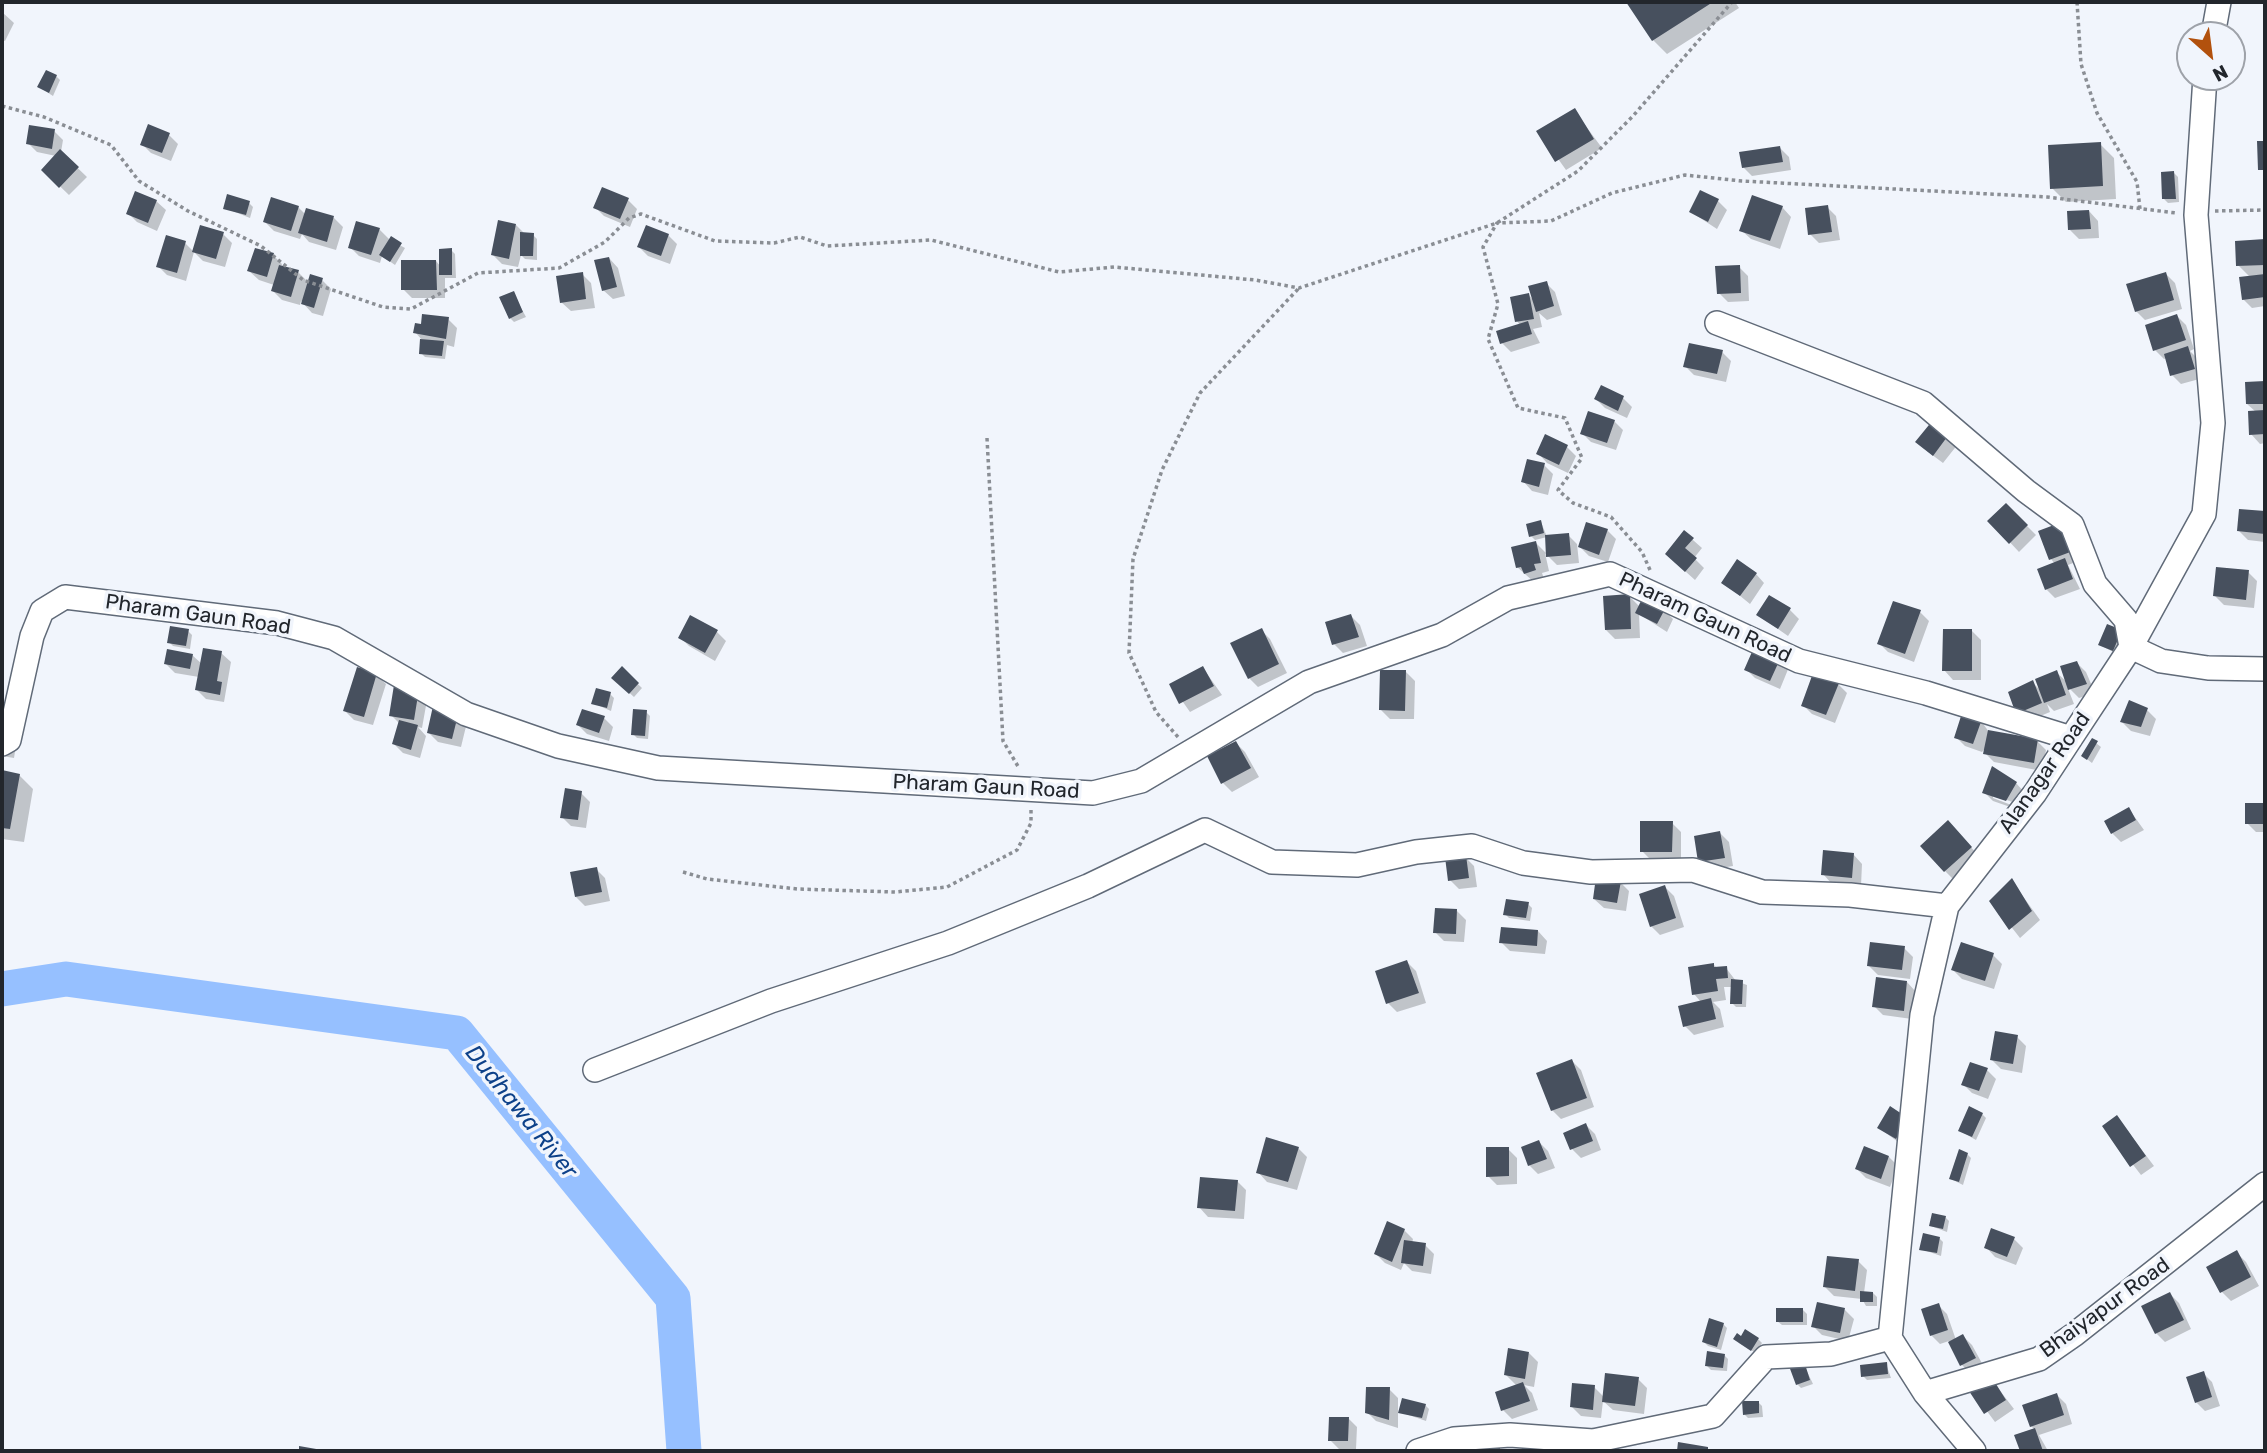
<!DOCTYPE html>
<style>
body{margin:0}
#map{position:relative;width:2267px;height:1453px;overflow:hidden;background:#f1f5fc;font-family:Rubik,sans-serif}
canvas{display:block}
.frame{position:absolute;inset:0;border:4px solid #22262c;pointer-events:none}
.north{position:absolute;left:2176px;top:21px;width:70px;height:70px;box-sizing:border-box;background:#f1f5fc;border:2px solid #9ea2a9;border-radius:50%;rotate:152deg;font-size:19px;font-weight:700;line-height:28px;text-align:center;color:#22262c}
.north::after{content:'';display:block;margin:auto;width:24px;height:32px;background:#b2510d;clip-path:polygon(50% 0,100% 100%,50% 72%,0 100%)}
</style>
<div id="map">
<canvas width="2267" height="1453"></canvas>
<div class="frame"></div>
<div class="north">N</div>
</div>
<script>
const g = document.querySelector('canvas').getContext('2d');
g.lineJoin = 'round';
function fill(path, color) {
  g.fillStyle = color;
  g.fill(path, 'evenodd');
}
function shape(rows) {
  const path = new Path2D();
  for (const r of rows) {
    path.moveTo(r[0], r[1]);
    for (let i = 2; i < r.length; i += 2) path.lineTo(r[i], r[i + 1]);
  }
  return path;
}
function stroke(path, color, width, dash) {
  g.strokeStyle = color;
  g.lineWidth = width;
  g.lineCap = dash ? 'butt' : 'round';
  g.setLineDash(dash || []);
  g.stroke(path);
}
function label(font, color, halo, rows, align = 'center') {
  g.font = font + ' Rubik,sans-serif';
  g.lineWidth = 7;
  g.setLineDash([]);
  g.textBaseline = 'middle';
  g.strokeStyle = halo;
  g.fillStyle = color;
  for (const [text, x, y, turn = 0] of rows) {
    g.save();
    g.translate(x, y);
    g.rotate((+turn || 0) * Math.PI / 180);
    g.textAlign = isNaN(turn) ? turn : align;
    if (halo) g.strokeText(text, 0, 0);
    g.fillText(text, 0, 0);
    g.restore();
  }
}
const shadow = shape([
 [1628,2,1735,2,1739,8,1667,54,1653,40],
 [2,12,14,23,5,41,2,40],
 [56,76,60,80,53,96,39,87],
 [1574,110,1602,148,1566,170,1539,132],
 [54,131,63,140,61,152,87,177,69,195,43,170,56,156,37,152,28,143],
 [169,135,178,144,171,161,151,153,142,144],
 [2100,144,2114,158,2116,199,2066,202,2052,188],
 [1780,148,1789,157,1791,170,1752,176,1743,167],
 [2174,173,2178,177,2179,202,2168,203,2164,199],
 [603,189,628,200,637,209,630,227,604,216,595,207],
 [156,201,166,210,157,231,137,222,128,213],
 [1718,201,1727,210,1717,229,1691,212],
 [249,203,253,207,250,218,225,208],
 [298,207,306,215,307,210,334,218,343,227,336,250,309,242,302,234,300,239,274,231,265,222],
 [1782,207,1791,217,1780,249,1751,239,1741,230],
 [1827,207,1836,216,1840,240,1819,243,1810,234],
 [2089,211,2098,221,2099,238,2079,239,2070,230],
 [516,225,525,234,533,235,537,239,537,260,525,259,521,255,518,267,502,264,493,255],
 [379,229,390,240,405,248,395,265,382,256,380,263,359,256,350,247],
 [223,234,232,243,225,267,203,261,194,252,186,281,167,275,158,266,185,243,194,252],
 [668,235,677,244,670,264,648,256,639,247],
 [2265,241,2265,306,2252,308,2243,299,2250,277,2238,265,2237,243],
 [451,250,455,254,456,278,445,278,445,298,412,298,403,289,436,261,441,267],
 [273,255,282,264,281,267,298,272,309,283,322,280,331,289,323,316,312,313,301,301,300,305,282,300,273,291,274,285,259,280,249,271],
 [609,258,618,268,625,296,613,299,603,290],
 [1739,267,1748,276,1749,301,1728,302,1719,293],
 [582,274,591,283,595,308,571,311,561,302],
 [2166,274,2175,283,2182,309,2145,320,2136,311],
 [1546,283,1555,292,1562,315,1547,320,1539,313,1542,327,1533,329,1540,343,1511,352,1502,343,1520,325,1517,321,1529,295,1534,301],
 [513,293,526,317,514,322,510,318],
 [2177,316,2186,325,2194,349,2190,351,2197,358,2203,378,2181,384,2172,375,2167,358,2164,359,2155,350],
 [448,319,457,328,454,347,447,345,445,359,425,357,421,353,422,340,415,332],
 [1722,352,1731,361,1726,382,1694,375,1685,366],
 [2247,383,2265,383,2265,443,2260,444,2251,434,2256,412,2247,404],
 [1602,387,1623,398,1632,407,1627,418,1605,408,1596,399],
 [1614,421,1623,430,1616,450,1591,442,1582,433],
 [1933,422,1958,444,1943,463,1927,451],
 [1546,436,1567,447,1576,456,1568,473,1547,463,1538,453],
 [1544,465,1553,474,1548,495,1532,491,1523,481],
 [2006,505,2036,535,2019,552,1990,521],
 [2241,510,2265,513,2265,542,2248,540,2239,531],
 [1541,522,1547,537,1568,535,1577,544,1579,563,1557,565,1545,553,1549,571,1542,573,1544,579,1534,582,1517,567,1536,543,1548,555,1547,537,1535,540,1531,536],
 [1607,530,1616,539,1608,562,1589,556,1580,547],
 [1685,533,1702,548,1694,558,1704,568,1695,580,1676,563],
 [2070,533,2081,560,2068,565,2080,589,2055,598,2046,589,2055,564,2051,559],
 [2248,572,2257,581,2254,608,2224,605,2215,596],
 [1756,574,1764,583,1750,604,1723,582],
 [1629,596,1640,607,1664,610,1673,619,1667,632,1639,614,1640,638,1615,639,1606,630],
 [1790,610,1799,619,1788,636,1758,615],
 [1920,612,1929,621,1914,662,1888,652,1879,643],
 [1351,616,1360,625,1367,646,1343,653,1334,644],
 [1261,630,1270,639,1287,673,1258,687,1249,678],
 [188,631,192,635,190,649,173,646,169,642],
 [1972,631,1981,640,1981,680,1953,680,1944,670],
 [717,632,726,641,715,661,689,646,680,637],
 [2125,635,2117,654,2100,645],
 [1756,648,1789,667,1780,689,1755,678,1746,669],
 [221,653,231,662,224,702,206,699,197,690,199,677,175,673,166,664,192,655,202,664],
 [2077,663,2086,672,2095,693,2079,698,2067,686,2074,704,2054,711,2047,704,2050,712,2026,722,2017,713,2033,683,2041,691,2056,672,2068,683],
 [1203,668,1222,695,1190,712,1171,685],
 [622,669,642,688,634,697,613,678],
 [1406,672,1415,681,1414,719,1390,719,1381,710],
 [376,675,386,684,373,725,354,720,345,711],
 [1838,684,1847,693,1835,723,1812,714,1803,705],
 [395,687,427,700,422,728,418,727,426,736,420,758,403,753,394,744,400,724,391,715],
 [610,694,614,698,611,711,593,703],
 [2,706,20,721,14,758,2,756],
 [2147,710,2156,719,2150,736,2131,731,2122,722],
 [646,712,650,716,648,739,637,738,633,734],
 [469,714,461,747,438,742,429,733],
 [604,718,613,727,609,741,587,734,578,725],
 [1981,721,1989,732,2037,741,2046,750,2042,771,1994,762,1985,753,1987,746,1982,752,1965,746,1956,737],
 [2092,740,2101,747,2092,763,2083,756],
 [1236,743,1245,752,1259,777,1232,792,1223,783],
 [2,772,19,775,33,789,24,842,2,839],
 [2016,783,2025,793,2016,809,1993,801,1984,792],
 [1993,795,2015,803,2014,806,1993,798],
 [581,793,590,802,586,828,571,826,562,817],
 [2247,805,2265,805,2265,832,2256,832,2247,823],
 [2129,809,2144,830,2121,842,2112,833],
 [1672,823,1681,832,1681,860,1651,860,1642,851],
 [1957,832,1980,857,1954,880,1945,871],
 [1720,833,1729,842,1733,866,1708,870,1699,861],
 [1853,854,1862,864,1861,886,1832,884,1823,874],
 [1465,857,1474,866,1477,887,1459,889,1450,880],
 [596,869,605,878,610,901,585,906,576,897],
 [2012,881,2040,920,2020,938,1991,901],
 [1620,882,1629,891,1626,911,1604,908,1594,899],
 [1665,887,1674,896,1684,927,1660,935,1651,926],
 [1528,904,1532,908,1530,921,1509,918,1505,914],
 [1457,911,1466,920,1464,942,1444,941,1435,932],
 [1538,931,1547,941,1545,954,1510,951,1501,942],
 [1904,948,1913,957,1910,979,1878,975,1869,966],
 [1993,955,2002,964,1994,989,1962,979,1953,970],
 [1407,962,1416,971,1426,1003,1397,1012,1388,1003],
 [1713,964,1717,968,1726,968,1736,981,1747,985,1746,1007,1736,1007,1732,1003,1733,987,1724,987,1726,1000,1713,1002,1720,1009,1724,1027,1694,1035,1685,1026,1701,1002,1694,994],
 [1907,982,1916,992,1912,1019,1883,1015,1874,1006],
 [2017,1037,2026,1046,2022,1073,2001,1069,1992,1060],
 [1572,1061,1581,1070,1594,1107,1561,1119,1552,1110],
 [1987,1070,1996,1079,1988,1099,1972,1093,1963,1084],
 [1982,1114,1986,1118,1976,1140,1960,1131],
 [2117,1117,2154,1166,2141,1175,2104,1127],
 [1907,1119,1905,1147,1879,1128],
 [1586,1125,1595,1134,1601,1150,1581,1158,1572,1149],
 [1539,1142,1548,1151,1555,1168,1538,1174,1529,1165],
 [1298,1148,1307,1157,1297,1190,1267,1182,1258,1172],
 [1508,1149,1517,1158,1517,1184,1497,1185,1488,1176],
 [1967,1154,1971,1158,1963,1185,1951,1179],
 [1889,1157,1898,1166,1890,1187,1866,1178,1857,1169],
 [1237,1181,1246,1190,1244,1219,1208,1217,1199,1207],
 [1945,1217,1949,1221,1947,1232,1931,1226],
 [1404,1230,1413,1239,1412,1243,1425,1245,1434,1254,1431,1274,1412,1271,1404,1263,1401,1270,1385,1263,1376,1254],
 [1939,1238,1943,1242,1941,1256,1921,1249],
 [2014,1239,2023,1248,2016,1265,1995,1257,1986,1247],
 [2237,1253,2246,1262,2259,1286,2231,1301,2222,1292,2208,1268],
 [1858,1261,1867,1270,1864,1293,1873,1293,1877,1297,1877,1306,1866,1306,1862,1299,1834,1296,1825,1287],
 [2170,1294,2179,1303,2191,1329,2165,1342,2156,1333],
 [1938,1305,1947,1314,1956,1340,1963,1336,1972,1345,1984,1367,1971,1374,1962,1365,1949,1341,1940,1344,1931,1335],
 [1803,1310,1807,1314,1807,1325,1782,1325,1777,1321],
 [1845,1310,1854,1319,1848,1341,1822,1335,1813,1326],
 [1723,1324,1727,1328,1721,1350,1708,1346,1704,1342],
 [1758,1339,1762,1343,1756,1353,1739,1343],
 [1529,1353,1538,1362,1534,1387,1524,1385,1532,1393,1538,1410,1512,1419,1503,1410,1517,1386,1506,1375],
 [1724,1355,1728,1359,1727,1371,1711,1370,1707,1366],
 [1803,1363,1813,1384,1801,1388,1797,1384],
 [1886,1364,1891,1378,1867,1380,1863,1376],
 [2203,1373,2212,1382,2220,1406,2205,1411,2196,1402],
 [1638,1379,1647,1388,1644,1414,1613,1410,1603,1401,1601,1418,1581,1416,1572,1407,1594,1387,1604,1397],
 [1991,1379,2014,1409,1995,1422,1972,1391],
 [1389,1389,1398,1398,1398,1428,1376,1421,1367,1412],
 [2057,1395,2066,1404,2072,1424,2039,1435,2048,1451,2022,1451,2017,1436,2035,1430,2031,1426],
 [1758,1402,1762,1406,1763,1417,1748,1418,1744,1414],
 [1425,1405,1429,1409,1426,1421,1400,1412],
 [1348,1418,1357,1427,1356,1449,1339,1449,1330,1440]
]);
const river = shape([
 [2,989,66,979,457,1033,673,1298,684,1451]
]);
const building = shape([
 [1626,2,1713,2,1652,41],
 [46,70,57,75,49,93,37,87],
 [1575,108,1594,139,1555,162,1536,131],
 [148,124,170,133,162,153,140,145],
 [29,125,55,129,52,149,26,144],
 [2257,141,2265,141,2265,170,2258,170],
 [2101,142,2103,186,2050,189,2048,145],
 [1780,146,1783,162,1742,168,1739,152],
 [60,149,79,167,59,188,41,170],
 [2174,171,2176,199,2162,199,2161,172],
 [602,187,629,198,620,219,593,208],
 [1700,190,1719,199,1708,222,1689,212],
 [135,191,157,200,148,223,126,214],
 [227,194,250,201,246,215,223,209],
 [1752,195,1783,206,1770,241,1739,231],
 [271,197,299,206,291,231,263,222],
 [1828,205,1832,232,1808,235,1805,208],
 [306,208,334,216,327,242,298,233],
 [2089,210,2091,229,2068,230,2067,211],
 [498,220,516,224,509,259,491,255],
 [356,221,380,228,371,255,348,248],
 [200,225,224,232,216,259,192,252],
 [646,225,669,234,661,256,637,247],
 [520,232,534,233,533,256,520,256],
 [166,235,186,241,177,273,156,267],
 [391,236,402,243,390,262,379,255],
 [2265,239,2265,265,2236,266,2235,241],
 [255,248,274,253,267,277,247,271],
 [452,248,452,275,439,275,439,249],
 [609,257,617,287,602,291,594,260],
 [401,260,436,260,437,290,401,290],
 [279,265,299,270,291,297,271,291],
 [1740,265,1741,293,1717,294,1715,266],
 [583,272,586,299,560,303,556,276],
 [2166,272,2174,300,2135,312,2126,284],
 [310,274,323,278,314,308,301,304],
 [2265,274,2265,297,2242,300,2239,277],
 [1547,281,1554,306,1536,312,1528,286],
 [514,291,523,312,509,319,499,297],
 [1529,293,1534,319,1515,322,1510,297],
 [422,314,449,317,446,339,413,333,415,323,421,324],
 [2177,314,2186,340,2153,351,2145,325],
 [1528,321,1532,334,1500,344,1496,331],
 [420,339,444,341,442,356,419,354],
 [1689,343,1723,350,1717,374,1683,367],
 [2188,346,2195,369,2170,376,2164,354],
 [2265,381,2265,404,2246,404,2245,382],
 [1601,385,1624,396,1618,411,1594,399],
 [2265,410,2265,434,2249,435,2248,411],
 [1588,411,1615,420,1607,443,1580,434],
 [1933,420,1950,433,1933,456,1915,442],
 [1545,434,1568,445,1559,465,1536,454],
 [1527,459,1545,463,1539,487,1521,482],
 [2006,503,2028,525,2009,544,1987,521],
 [2239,509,2265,511,2265,534,2237,531],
 [1541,520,1544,533,1529,537,1526,524],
 [1586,522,1608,529,1599,555,1578,547],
 [2062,522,2073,551,2049,560,2038,531],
 [1684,530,1694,538,1685,548,1697,558,1685,572,1665,554],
 [1569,533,1571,555,1546,557,1545,535],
 [1536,541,1541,563,1534,564,1536,570,1524,574,1521,567,1516,568,1511,547],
 [2065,558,2073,579,2045,590,2037,569],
 [1737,559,1757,573,1740,596,1721,583],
 [2216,567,2249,570,2246,600,2213,596],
 [1630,594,1631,629,1605,630,1603,596],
 [1769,595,1791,608,1778,629,1756,615],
 [1643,597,1665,609,1657,624,1635,613],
 [1893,601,1921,610,1905,654,1877,644],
 [1351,614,1359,637,1332,645,1325,622],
 [690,615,718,630,705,653,678,638],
 [2107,624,2122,630,2113,651,2098,645],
 [170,626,189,629,186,646,167,643],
 [1262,628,1279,664,1248,679,1230,643],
 [1943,629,1972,629,1972,671,1942,671],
 [1755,645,1781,657,1770,681,1744,670],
 [203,648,222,651,217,681,222,682,220,695,195,690],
 [167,649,193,654,190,669,164,664],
 [2077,661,2087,684,2068,690,2060,666],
 [622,666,639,683,629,694,611,678],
 [1203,666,1214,686,1179,704,1169,684],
 [357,667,377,673,364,717,343,711],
 [1380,670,1406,670,1405,711,1379,710],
 [2057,670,2066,695,2044,703,2035,679],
 [1813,673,1839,683,1826,715,1801,706],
 [2033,680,2042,703,2016,714,2008,692],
 [394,685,419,689,414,720,389,716],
 [596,688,611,692,607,708,591,704],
 [435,697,461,703,452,739,427,733],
 [2129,700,2148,708,2141,727,2120,722],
 [582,709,605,716,599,733,576,725],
 [633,709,647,710,645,736,631,735],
 [1962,713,1982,719,1973,744,1954,738],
 [399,720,418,725,411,750,392,744],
 [1988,730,2038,739,2034,763,1983,754],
 [2092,738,2098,741,2087,760,2081,756],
 [1236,741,1251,768,1221,784,1207,756],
 [1992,766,2017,782,2006,801,1982,793],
 [2,770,20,774,10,829,2,828],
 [565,788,582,791,578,820,560,818],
 [2245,803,2265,803,2265,824,2245,824],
 [2129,807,2136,820,2111,834,2104,821],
 [1948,820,1972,847,1944,872,1920,846],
 [1640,821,1673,821,1672,852,1640,852],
 [1720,831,1725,858,1698,862,1694,836],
 [1823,850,1854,853,1852,878,1821,875],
 [1466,855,1469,878,1448,881,1445,857],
 [597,867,602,892,575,897,570,872],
 [1596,877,1621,881,1617,903,1593,899],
 [2012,878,2032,911,2009,930,1989,901],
 [1665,885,1676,918,1650,927,1639,894],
 [1506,899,1529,902,1526,918,1503,915],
 [1435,908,1457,909,1456,934,1433,933],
 [1501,927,1538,930,1537,946,1499,943],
 [1870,942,1905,946,1902,970,1867,966],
 [1961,942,1994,953,1985,981,1951,970],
 [1407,960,1419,993,1386,1004,1375,971],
 [1714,963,1714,967,1727,966,1728,978,1716,979,1718,991,1692,995,1688,967],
 [1876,977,1907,981,1904,1011,1872,1007],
 [1731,979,1743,980,1742,1004,1730,1004],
 [1711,998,1716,1019,1683,1027,1678,1006],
 [1995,1031,2018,1035,2013,1064,1990,1060],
 [1572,1059,1587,1098,1551,1111,1536,1073],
 [1970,1062,1988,1068,1979,1091,1961,1085],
 [1890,1106,1908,1118,1896,1139,1877,1128],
 [1969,1106,1983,1113,1972,1137,1958,1131],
 [2117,1115,2146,1156,2130,1167,2102,1126],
 [1586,1123,1593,1141,1570,1150,1563,1133],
 [1266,1137,1299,1147,1288,1182,1256,1173],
 [1539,1140,1547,1159,1528,1166,1521,1147],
 [1864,1146,1889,1156,1881,1179,1855,1169],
 [1486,1147,1509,1147,1509,1176,1486,1177],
 [1959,1149,1968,1153,1959,1182,1949,1179],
 [1200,1177,1238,1180,1235,1211,1197,1208],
 [1932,1213,1946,1216,1943,1229,1929,1226],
 [1387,1221,1405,1229,1392,1262,1374,1254],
 [1991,1228,2015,1237,2007,1257,1984,1248],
 [1923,1233,1940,1237,1937,1253,1919,1250],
 [1404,1240,1426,1243,1423,1266,1401,1263],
 [2237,1250,2251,1277,2220,1293,2206,1267],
 [1827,1256,1859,1259,1855,1291,1823,1287],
 [1860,1291,1873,1292,1873,1302,1860,1302],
 [2170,1292,2184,1320,2155,1334,2141,1306],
 [1817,1302,1845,1308,1840,1333,1811,1327],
 [1939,1303,1948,1330,1930,1336,1921,1309],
 [1776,1308,1803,1308,1803,1322,1776,1322],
 [1709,1318,1724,1323,1717,1347,1702,1342],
 [1745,1329,1759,1338,1751,1351,1733,1339,1737,1333,1741,1336],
 [1963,1334,1976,1358,1960,1366,1948,1342],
 [1508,1348,1529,1352,1525,1379,1504,1375],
 [1707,1351,1725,1354,1723,1368,1705,1366],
 [1804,1361,1810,1380,1796,1385,1789,1366],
 [1887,1362,1888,1374,1861,1377,1860,1365],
 [2204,1371,2212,1397,2195,1403,2186,1377],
 [1605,1373,1639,1377,1635,1406,1602,1402],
 [1991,1376,2006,1400,1984,1414,1969,1391],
 [1523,1382,1530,1401,1501,1411,1495,1392],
 [1572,1383,1595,1385,1593,1410,1570,1407],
 [1366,1387,1390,1387,1389,1420,1365,1413],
 [2057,1393,2064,1415,2030,1427,2022,1405],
 [1402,1398,1426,1404,1422,1418,1398,1413],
 [1742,1401,1759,1401,1759,1413,1743,1415],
 [1329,1417,1349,1417,1348,1441,1328,1441],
 [2035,1428,2043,1451,2020,1451,2014,1435],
 [1678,1442,1708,1447,1708,1451,1677,1451],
 [1468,1443,1500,1448,1500,1451,1466,1451],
 [1528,1445,1566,1450,1566,1451,1528,1451],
 [299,1446,322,1450,322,1451,299,1451]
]);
const path = shape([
 [2077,2,2081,64,2097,113,2137,182,2140,209],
 [2,106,44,117,111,145,139,181,188,211,261,246,303,280,383,307,411,309,478,273,559,268,605,242,629,218,641,214,715,241,774,243,800,237,827,246,931,240,1059,272,1114,267,1255,280,1299,288,1497,223,1578,171,1633,116,1732,2],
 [2215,211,2265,210],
 [987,438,1003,741,1019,768],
 [1650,570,1642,552,1611,517,1573,503,1558,490,1582,458,1565,418,1518,408,1488,339,1498,304,1483,247,1497,223,1551,221,1612,193,1685,175,1742,181,2047,197,2176,213],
 [1178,737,1156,712,1129,653,1133,559,1162,470,1200,393,1299,288],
 [683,872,707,879,797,889,895,892,947,887,1017,850,1031,823,1031,810]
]);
const minor = shape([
 [2213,35,2219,2],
 [1717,323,1923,403,2026,491,2072,525,2095,584,2126,620,2131,647],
 [2131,647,2161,661,2208,668,2265,669],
 [2,744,9,740,32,636,42,611,65,597,277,623,334,638,466,714,558,746,658,768,1093,793,1141,781,1309,682,1442,635,1508,598,1610,574,1799,661,1926,693,2071,738],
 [595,1070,771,1001,948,943,1088,886,1205,830,1272,862,1357,865,1416,852,1472,846,1523,863,1591,872,1693,870,1762,892,1850,895,1947,906],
 [1925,1393,2039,1359,2075,1334,2265,1184],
 [1418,1451,1454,1439,1510,1435,1593,1441,1713,1416,1766,1357,1831,1354,1890,1338],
 [1974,1451,1925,1393,1890,1338,1922,1015,1947,906,2035,793,2071,738,2131,647,2204,514,2213,423,2196,215,2205,77]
]);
const streetNames = [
 ["Pharam Gaun Road",198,615,8],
 ["Pharam Gaun Road",1705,618,25],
 ["Alanagar Road",2045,773,-55],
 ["Pharam Gaun Road",986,787,3],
 ["Bhaiyapur Road",2105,1308,-36]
];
const waterNames = [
 ["Dudhawa River",521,1112,51]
];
fill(shadow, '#0003');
stroke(river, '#96c0ff', 35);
fill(building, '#47505e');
stroke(minor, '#606a78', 26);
stroke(path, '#8a8e94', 3.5, [3.5, 3.5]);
stroke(minor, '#fff', 23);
label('21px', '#22262c', '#f1f5fc', streetNames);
label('italic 23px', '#0d4189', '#f1f5fc', waterNames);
</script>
